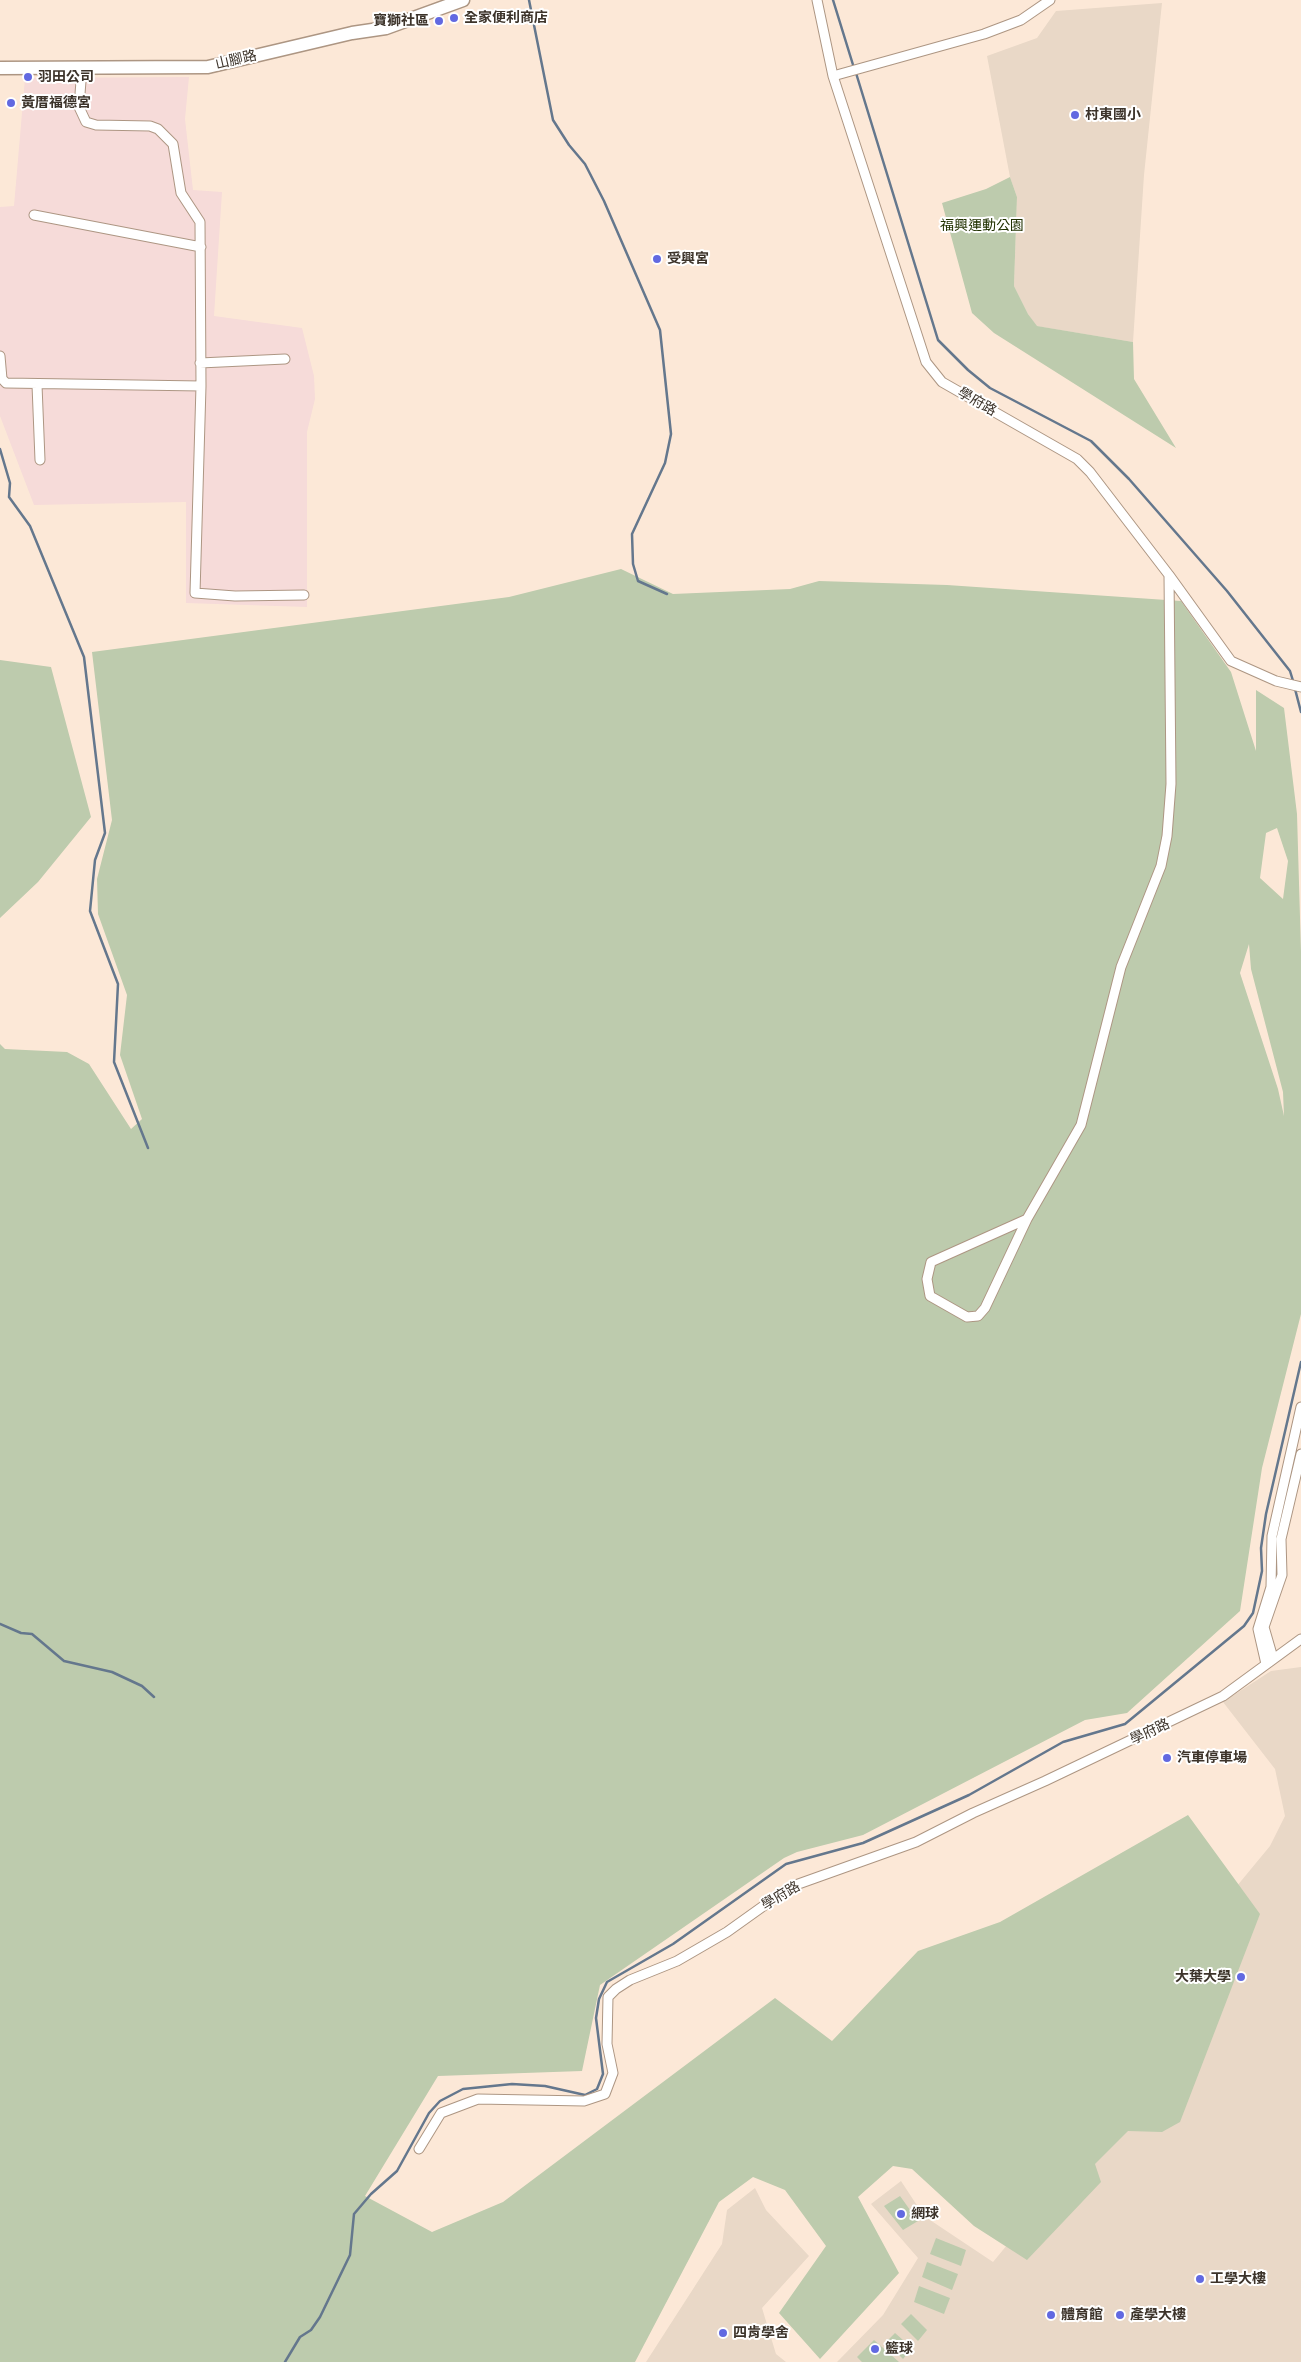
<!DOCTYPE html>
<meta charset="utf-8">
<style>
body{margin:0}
canvas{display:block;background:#fce8d7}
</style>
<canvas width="1301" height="2362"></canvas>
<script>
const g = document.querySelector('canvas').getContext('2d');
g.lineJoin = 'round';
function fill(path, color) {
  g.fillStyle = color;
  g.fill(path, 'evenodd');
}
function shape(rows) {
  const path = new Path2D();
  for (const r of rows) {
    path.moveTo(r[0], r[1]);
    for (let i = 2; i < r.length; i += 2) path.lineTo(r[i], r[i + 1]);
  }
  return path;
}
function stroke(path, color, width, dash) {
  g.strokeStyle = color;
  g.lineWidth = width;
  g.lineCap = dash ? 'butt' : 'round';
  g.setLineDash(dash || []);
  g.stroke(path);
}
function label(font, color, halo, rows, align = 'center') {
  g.font = font + ' "Work Sans","Noto Sans TC",sans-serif';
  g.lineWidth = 4;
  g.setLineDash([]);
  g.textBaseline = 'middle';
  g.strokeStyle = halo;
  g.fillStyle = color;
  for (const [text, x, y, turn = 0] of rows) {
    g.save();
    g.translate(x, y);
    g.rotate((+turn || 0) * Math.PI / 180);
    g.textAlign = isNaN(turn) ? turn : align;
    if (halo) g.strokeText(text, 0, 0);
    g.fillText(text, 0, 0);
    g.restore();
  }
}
const industrial = shape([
 [189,77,185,119,193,190,222,192,214,316,302,328,314,376,315,399,307,432,307,607,186,603,186,502,34,505,0,416,0,207,14,206,25,78]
]);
const education = shape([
 [1162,3,1144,175,1133,342,1036,326,1028,314,1014,286,1017,197,1010,177,987,56,1037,38,1056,11],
 [1301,1667,1301,2362,837,2362,883,2315,918,2258,871,2204,901,2181,924,2216,993,2262,1123,2105,1203,1927,1270,1846,1285,1816,1275,1769,1223,1702,1271,1671],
 [755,2188,766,2210,809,2256,762,2308,776,2354,786,2362,646,2362,722,2244,727,2210]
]);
const green = shape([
 [1010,177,1017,197,1014,286,1028,314,1037,326,1133,342,1134,379,1176,448,994,333,972,313,942,203,986,189],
 [621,569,673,594,790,589,819,581,947,585,1181,601,1231,672,1256,751,1256,690,1284,708,1297,814,1301,952,1301,1314,1262,1468,1240,1611,1127,1713,1085,1720,863,1835,797,1852,784,1858,600,1985,582,2071,438,2076,365,2196,432,2232,503,2202,775,1998,832,2041,918,1951,1000,1922,1188,1815,1260,1914,1180,2122,1162,2132,1128,2131,1095,2164,1101,2182,1027,2260,974,2226,912,2169,893,2166,858,2197,899,2273,820,2359,779,2313,826,2246,785,2190,753,2177,719,2202,635,2362,0,2362,0,1044,5,1049,67,1052,89,1064,131,1129,142,1119,120,1055,127,995,98,914,97,879,112,820,92,652,509,597],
 [1277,828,1288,861,1283,899,1260,878,1266,833],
 [1249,944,1251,969,1283,1092,1284,1116,1278,1089,1240,973],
 [0,660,51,667,91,817,38,882,0,918],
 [900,2196,918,2221,903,2230,884,2206],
 [936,2238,966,2250,961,2266,930,2254],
 [927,2262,958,2274,952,2290,922,2277],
 [919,2286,950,2298,944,2314,914,2302],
 [911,2314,927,2330,918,2341,901,2324],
 [895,2333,912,2348,903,2359,886,2342],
 [874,2340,899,2362,862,2362,857,2357]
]);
const stream = shape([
 [529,0,553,120,569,145,585,164,604,201,660,330,671,434,665,463,632,534,633,564,638,581,667,594],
 [833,0,854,68],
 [856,73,938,340,968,370,990,388,1091,441,1129,479,1227,591,1290,671,1294,684],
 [0,449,10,483,9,497,30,526,84,657,105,833,95,860,90,911,118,984,114,1062,148,1148],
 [1295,689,1301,712],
 [0,1624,21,1633,32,1634,64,1661,112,1672,142,1686,154,1697],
 [285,2362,300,2337,311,2330,320,2317,350,2255,354,2214,371,2194,397,2171,429,2113,440,2101,463,2089,512,2084,545,2086,585,2095,597,2089,603,2074,596,2018,599,1999,607,1982,673,1944,786,1864,863,1843,969,1795,1063,1742,1125,1724,1244,1626,1253,1613,1262,1571,1261,1548,1266,1514,1301,1362]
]);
const minor = shape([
 [817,0,833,76,926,362,942,382,1077,459,1090,472,1169,575,1231,661,1276,681,1301,687],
 [82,68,79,107,86,122,96,125,150,126,158,129,173,144,181,193,200,222,201,386,195,593,235,596,304,595],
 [833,76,984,34,1021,20,1050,0],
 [34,215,201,247],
 [0,356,2,379,6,383,201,386],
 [200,363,285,359],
 [37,385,40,460],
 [1027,1219,931,1262,927,1279,930,1296,967,1317,978,1316,985,1308,1027,1219,1081,1125,1121,967,1161,866,1167,836,1171,784,1169,575],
 [1273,1658,1264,1627,1282,1575,1281,1539,1301,1454],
 [1266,1664,1258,1629,1271,1587,1272,1536,1301,1407],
 [419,2149,441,2113,478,2099,584,2101,605,2094,613,2073,607,2044,608,1997,616,1989,630,1980,677,1961,727,1932,790,1887,916,1842,973,1813,1045,1781,1223,1696,1301,1639]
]);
const secondary = shape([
 [0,68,208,67,352,33,386,28,463,0]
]);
const markers = [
 [454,18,5,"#6269e1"],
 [439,21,5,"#6269e1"],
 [28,77,5,"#6269e1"],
 [11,103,5,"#6269e1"],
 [1075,115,5,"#6269e1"],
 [657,259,5,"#6269e1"],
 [1167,1758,5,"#6269e1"],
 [1241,1977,5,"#6269e1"],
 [901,2214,5,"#6269e1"],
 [1200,2279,5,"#6269e1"],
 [1051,2315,5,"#6269e1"],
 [1120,2315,5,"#6269e1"],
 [723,2333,5,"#6269e1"],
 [875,2349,5,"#6269e1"]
];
const poiNames = [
 ["全家便利商店",464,18],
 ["寶獅社區",429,21,"right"],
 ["羽田公司",38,77],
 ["黃厝福德宮",21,103],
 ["村東國小",1085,115],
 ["受興宮",667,259],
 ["汽車停車場",1177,1758],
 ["大葉大學",1231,1977,"right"],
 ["網球",911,2214],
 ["工學大樓",1210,2279],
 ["體育館",1061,2315],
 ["產學大樓",1130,2315],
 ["四肯學舍",733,2333],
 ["籃球",885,2349]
];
const streetNames = [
 ["山腳路",236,60,-13],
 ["學府路",977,402,30],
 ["學府路",1150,1732,-25],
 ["學府路",781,1896,-31]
];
const parkNames = [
 ["福興運動公園",982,226]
];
fill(industrial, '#f6dbd9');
fill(education, '#e9d8c7');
fill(green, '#bdcbad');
stroke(stream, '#64778d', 2.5);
stroke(minor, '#ad9683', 11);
stroke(secondary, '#ad9683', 15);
stroke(minor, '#fff', 9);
stroke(secondary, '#fff', 12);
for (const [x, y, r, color] of markers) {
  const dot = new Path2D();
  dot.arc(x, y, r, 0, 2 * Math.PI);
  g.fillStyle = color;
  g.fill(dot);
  stroke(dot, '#fff', 2);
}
label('bold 14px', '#3c332a', '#fff', poiNames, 'left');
label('14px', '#3c332a', '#fff', streetNames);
label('14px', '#203100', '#fff', parkNames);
</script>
